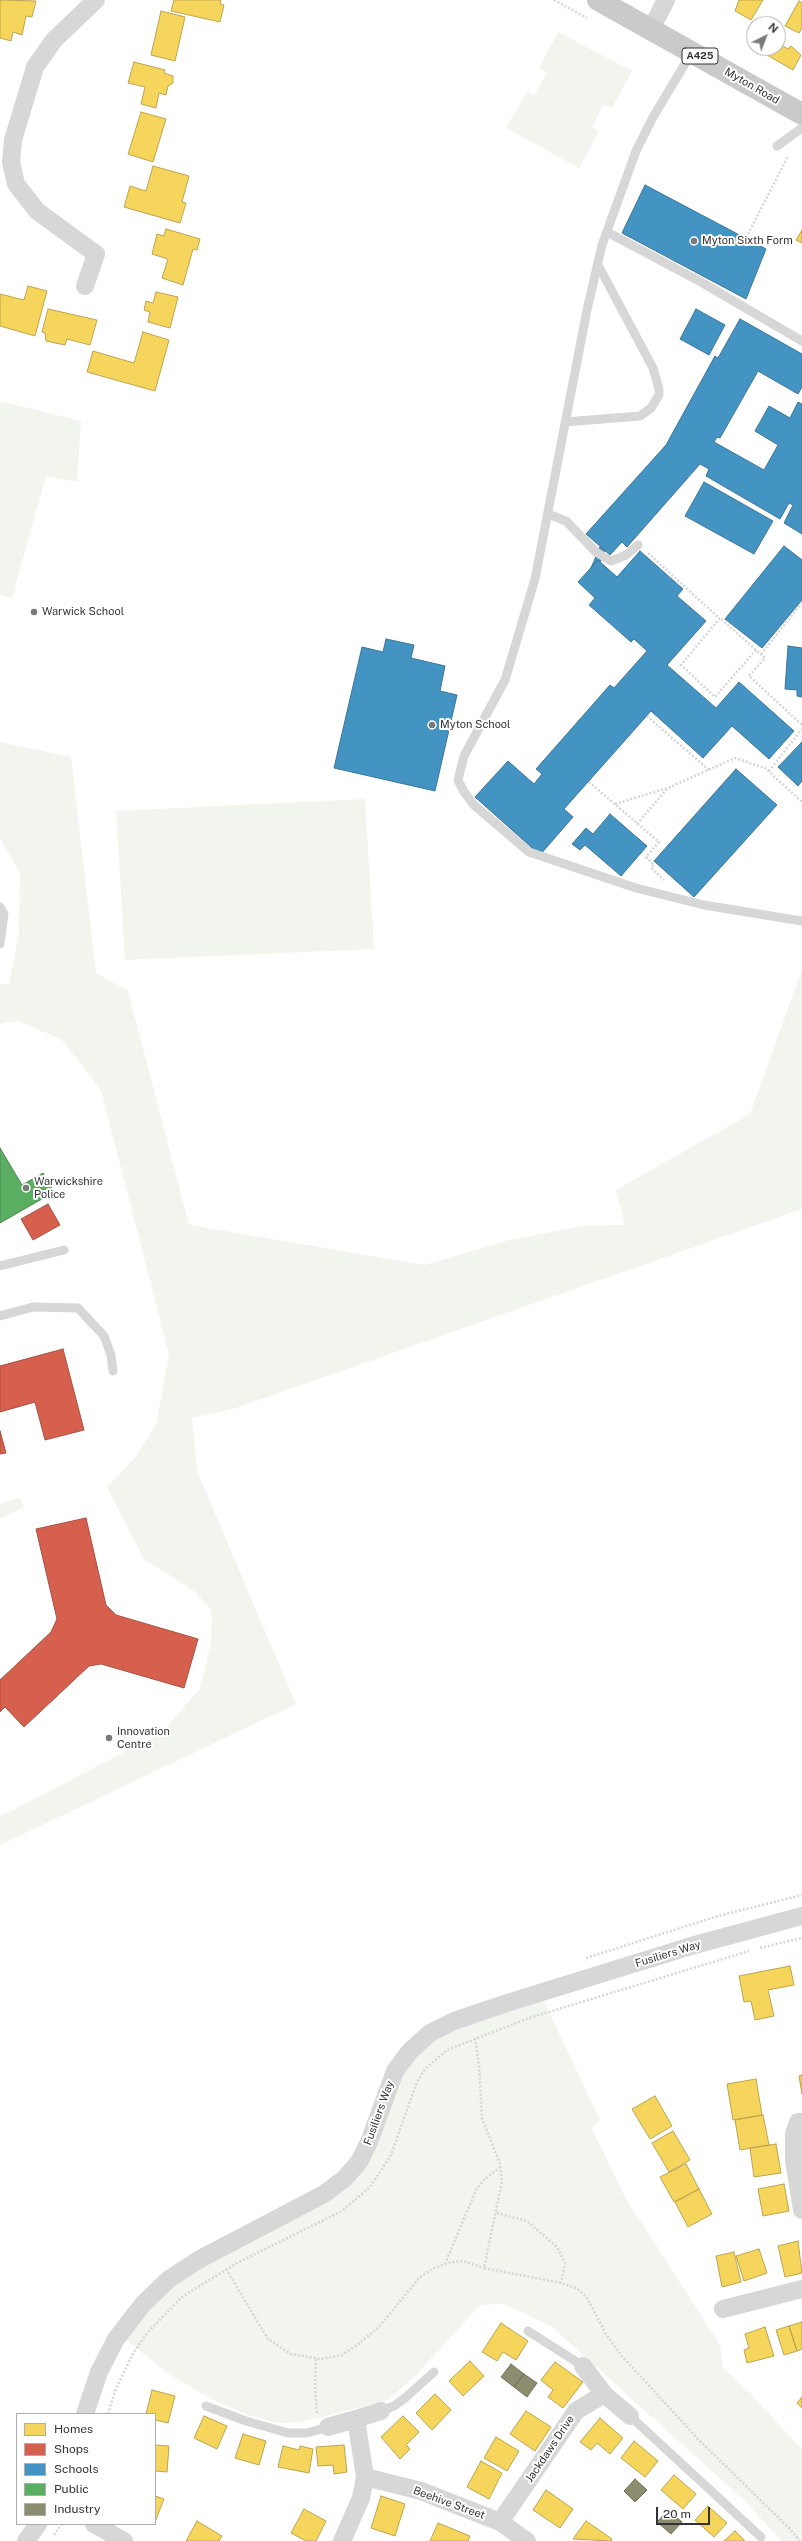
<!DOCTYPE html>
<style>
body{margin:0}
#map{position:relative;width:802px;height:2541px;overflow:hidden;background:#fff;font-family:"Public Sans",sans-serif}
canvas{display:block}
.legend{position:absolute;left:16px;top:2413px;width:140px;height:112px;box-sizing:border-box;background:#fff;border:1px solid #adadad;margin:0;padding:5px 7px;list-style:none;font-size:12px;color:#333}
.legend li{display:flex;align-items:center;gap:8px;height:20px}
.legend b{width:20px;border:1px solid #adadad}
.north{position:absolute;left:746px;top:16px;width:40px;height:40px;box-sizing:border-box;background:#fff;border:1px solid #adadad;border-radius:50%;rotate:42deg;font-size:11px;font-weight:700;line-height:16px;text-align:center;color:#333}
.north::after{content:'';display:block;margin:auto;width:14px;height:18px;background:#7a7a7a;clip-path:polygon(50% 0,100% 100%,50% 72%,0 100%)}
.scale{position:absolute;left:656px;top:2507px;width:54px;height:18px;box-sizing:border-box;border:2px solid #333;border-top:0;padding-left:5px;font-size:12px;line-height:14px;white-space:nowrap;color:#333;-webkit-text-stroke:3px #fff;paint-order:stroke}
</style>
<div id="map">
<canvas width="802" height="2541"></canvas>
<ul class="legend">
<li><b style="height:11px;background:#f6d55c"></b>Homes</li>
<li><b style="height:11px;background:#d6604d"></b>Shops</li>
<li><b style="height:11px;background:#4393c3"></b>Schools</li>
<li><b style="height:11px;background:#5aae61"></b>Public</li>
<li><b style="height:11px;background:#8c8c6e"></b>Industry</li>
</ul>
<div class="north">N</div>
<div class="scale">20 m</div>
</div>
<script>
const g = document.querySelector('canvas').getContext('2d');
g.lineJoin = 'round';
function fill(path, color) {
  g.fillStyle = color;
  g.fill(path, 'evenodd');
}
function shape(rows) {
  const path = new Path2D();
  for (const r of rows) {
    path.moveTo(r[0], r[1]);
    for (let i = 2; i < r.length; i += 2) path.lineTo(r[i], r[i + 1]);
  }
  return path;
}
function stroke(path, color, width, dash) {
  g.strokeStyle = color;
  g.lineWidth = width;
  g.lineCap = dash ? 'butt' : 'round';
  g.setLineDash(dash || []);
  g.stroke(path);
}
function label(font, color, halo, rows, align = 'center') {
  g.font = font + ' "Public Sans",sans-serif';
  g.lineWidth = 4;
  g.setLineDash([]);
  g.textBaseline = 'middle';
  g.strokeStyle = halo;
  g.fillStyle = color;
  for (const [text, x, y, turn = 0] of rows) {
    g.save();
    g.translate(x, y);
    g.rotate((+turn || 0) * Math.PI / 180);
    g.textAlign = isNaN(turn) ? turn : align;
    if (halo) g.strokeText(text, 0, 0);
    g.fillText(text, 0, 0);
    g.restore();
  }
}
const green = shape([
 [558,32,632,71,612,108,604,104,592,127,599,131,579,168,506,128,527,92,534,96,547,73,539,68],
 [0,401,81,421,77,482,46,476,12,598,0,595],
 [0,742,71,757,96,973,128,991,189,1225,425,1265,506,1241,581,1226,625,1225,616,1190,750,1114,802,970,802,1209,236,1408,192,1418,197,1471,296,1704,0,1845,0,1817,161,1733,200,1689,211,1643,212,1611,196,1592,144,1559,107,1487,134,1459,156,1425,169,1355,101,1090,61,1039,18,1021,0,1024,0,984,9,984,19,933,20,873,0,838],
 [365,799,374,949,125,960,116,811],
 [20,1498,24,1507,0,1519,0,1504],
 [540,1993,600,2120,591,2127,625,2197,720,2345,723,2368,750,2393,802,2450,802,2541,782,2541,745,2501,551,2326,504,2304,480,2305,416,2375,388,2400,301,2422,277,2423,248,2415,211,2399,169,2374,119,2334,143,2304,344,2179,420,2041]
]);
const homes = shape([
 [0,0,36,1,32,17,26,16,22,35,13,32,11,41,0,38,0,0],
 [174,0,221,0,220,4,224,5,220,22,171,11,174,0],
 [739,0,763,0,751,20,735,11,739,0],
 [799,1,802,3,802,28,799,33,785,26,799,1],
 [161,11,185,17,175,61,151,55,161,11],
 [778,43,788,49,791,46,801,55,793,70,767,55,771,48,778,48,778,43],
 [134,62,165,70,164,73,173,76,173,83,168,86,166,95,159,93,156,108,141,104,145,87,128,83,134,62],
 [141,112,166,119,153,162,128,154,141,112],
 [153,166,189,176,182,202,186,203,180,223,124,207,130,186,146,191,153,166],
 [166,229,200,239,197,250,193,249,183,285,162,278,168,259,152,254,157,234,164,236,166,229],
 [802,230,802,243,796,240,802,230],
 [28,286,47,291,35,336,0,326,0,294,24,300,28,286],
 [156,292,178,297,170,328,148,322,150,312,144,310,146,301,153,303,156,292],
 [48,309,97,320,90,345,67,339,65,345,46,341,45,333,42,332,48,309],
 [143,332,169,340,155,391,87,372,93,351,134,363,143,332],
 [790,1966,794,1985,768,1990,774,2016,755,2020,751,2001,744,2002,739,1976,790,1966],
 [802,2075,802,2094,799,2076,802,2075],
 [756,2079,762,2115,733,2120,727,2084,756,2079],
 [655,2096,672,2126,650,2139,632,2109,655,2096],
 [763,2115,769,2145,740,2150,735,2120,763,2115],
 [673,2131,690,2160,669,2172,652,2143,673,2131],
 [776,2144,781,2173,754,2177,750,2148,776,2144],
 [686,2164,699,2189,674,2202,660,2177,686,2164],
 [784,2184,789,2211,763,2216,758,2189,784,2184],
 [699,2189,712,2214,688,2227,675,2202,699,2189],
 [798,2241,802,2273,785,2277,778,2246,798,2241],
 [759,2249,767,2273,744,2281,736,2256,759,2249],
 [734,2252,741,2282,722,2287,716,2256,734,2252],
 [802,2322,802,2349,797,2351,789,2326,802,2322],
 [501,2323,528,2341,516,2360,503,2352,497,2361,482,2352,501,2323],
 [789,2326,797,2351,784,2355,776,2330,789,2326],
 [765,2327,774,2356,747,2363,744,2350,749,2348,745,2334,765,2327],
 [470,2361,484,2376,463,2396,449,2381,470,2361],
 [555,2362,583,2382,563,2408,548,2397,553,2390,541,2380,555,2362],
 [152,2390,175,2396,168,2423,155,2420,155,2414,146,2414,152,2390],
 [435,2394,451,2410,432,2430,416,2413,435,2394],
 [802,2397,802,2408,797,2403,802,2397],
 [526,2411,551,2427,535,2451,510,2434,526,2411],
 [204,2416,227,2426,217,2449,194,2438,204,2416],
 [403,2416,419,2432,406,2445,410,2449,400,2459,381,2437,403,2416],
 [600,2418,623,2438,610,2454,597,2443,591,2450,580,2442,600,2418],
 [243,2434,266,2441,259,2465,235,2458,243,2434],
 [496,2437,519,2451,507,2471,484,2458,496,2437],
 [634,2441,658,2461,645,2477,621,2458,634,2441],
 [155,2445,169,2446,167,2472,155,2471,155,2445],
 [344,2445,347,2472,334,2474,333,2465,318,2466,316,2447,344,2445],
 [283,2446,299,2450,300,2446,313,2449,309,2473,278,2467,283,2446],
 [481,2461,502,2473,489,2499,467,2487,481,2461],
 [674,2475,696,2494,683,2509,661,2490,674,2475],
 [546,2490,573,2509,560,2528,533,2510,546,2490],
 [155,2496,164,2499,155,2522,155,2496],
 [381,2496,405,2504,395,2536,371,2528,381,2496],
 [708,2506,727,2523,714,2537,695,2520,708,2506],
 [304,2509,326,2521,316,2541,306,2541,291,2533,304,2509],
 [197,2521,222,2536,219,2541,186,2541,197,2521],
 [586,2521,612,2539,611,2541,573,2539,586,2521],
 [438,2523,470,2536,468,2541,430,2541,438,2523],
 [735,2531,745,2541,724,2541,735,2531]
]);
const shops = shape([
 [48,1204,60,1225,33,1240,21,1219,48,1204],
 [63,1349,84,1430,45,1440,35,1402,0,1412,0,1366,63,1349],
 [0,1431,6,1453,0,1454,0,1431],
 [86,1518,106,1605,116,1615,198,1639,184,1688,101,1664,89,1666,24,1727,5,1707,0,1712,0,1680,51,1632,57,1619,36,1529,86,1518]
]);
const schools = shape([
 [645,185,766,249,746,299,622,233,645,185],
 [696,309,725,325,709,355,680,339,696,309],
 [740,319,802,354,802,387,798,394,758,371,720,438,717,437,714,442,764,470,778,445,755,431,769,406,790,418,798,402,802,404,802,534,784,523,793,505,789,503,780,519,706,476,709,469,700,464,627,547,622,542,610,555,586,534,666,445,715,356,718,358,740,319],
 [704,482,773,521,754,554,685,516,704,482],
 [784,546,802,560,802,600,762,648,725,619,784,546],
 [600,547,605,551,600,562,598,560,591,568,600,547],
 [640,551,683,589,677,596,706,621,667,665,716,708,739,682,794,731,769,759,732,726,703,758,651,711,564,809,573,817,540,855,475,797,508,761,534,784,542,774,536,769,610,685,614,688,647,651,634,639,631,642,589,605,595,598,578,582,598,560,617,577,640,551],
 [386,639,414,645,411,658,445,666,440,691,457,695,435,791,334,768,362,647,383,652,386,639],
 [788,646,802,648,802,697,797,696,797,690,785,689,788,646],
 [802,742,802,781,798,786,778,767,802,742],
 [736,769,777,805,694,897,654,861,736,769],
 [610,814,647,846,621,876,585,845,580,850,572,844,586,828,593,834,610,814]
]);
const public = shape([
 [0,1148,22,1185,43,1173,54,1192,0,1223,0,1148]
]);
const industry = shape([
 [511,2364,524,2374,514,2387,501,2377,511,2364],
 [524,2374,537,2383,527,2397,514,2387,524,2374],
 [635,2479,647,2490,635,2502,624,2491,635,2479],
 [668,2510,682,2522,671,2534,657,2522,668,2510]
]);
const path = shape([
 [554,0,587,18],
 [748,234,788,156],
 [648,553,719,618],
 [756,650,715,697,681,665,720,618,765,658,749,676,802,725],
 [761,654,802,603],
 [647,716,709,770],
 [769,771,802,729],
 [589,782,659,842,646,857,654,865,651,868,664,880],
 [615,804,668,788,735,758,765,768,802,802],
 [637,824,667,789],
 [760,1948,802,1938],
 [586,1958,718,1916,802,1895],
 [475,2038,479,2065,482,2118,500,2164,502,2181,484,2268,561,2283,576,2288,586,2296,606,2334,621,2355,698,2439,789,2528,800,2541],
 [497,2213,527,2221,557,2247,565,2263,561,2283],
 [445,2264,476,2190,484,2180,501,2166],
 [226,2269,268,2339,291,2354,321,2359,342,2355,357,2345,379,2327,419,2278,432,2269,451,2262,463,2261,484,2268],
 [316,2359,315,2385,317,2414],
 [108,2414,115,2391,132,2355,147,2333,183,2296,239,2262,342,2211,370,2187,391,2155,417,2082,425,2069,447,2050,529,2018,749,1951],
 [54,2535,62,2524]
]);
const service = shape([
 [692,52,652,119,636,151,602,245,587,310,535,579,505,680,464,756,458,780,464,792,474,805,529,852,636,888,704,905,802,921],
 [777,146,802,128],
 [607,232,701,282,802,341],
 [565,422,640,416,651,408,659,395,659,389,653,368,598,265],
 [548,514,566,521,596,552,611,561,626,555,638,545],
 [0,907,4,914,0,944],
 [0,1266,64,1250],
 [0,1316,33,1307,78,1308,104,1336,111,1355,113,1371],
 [528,2331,583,2366],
 [206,2406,246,2421,288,2433,307,2433,328,2427],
 [381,2411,394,2406,405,2398,434,2372],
 [630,2416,761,2537]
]);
const minor = shape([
 [651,29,666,0],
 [85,286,96,254,37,211,16,184,11,162,13,140,35,67,54,40,96,0],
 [802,2122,798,2122,794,2134,794,2160,802,2210],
 [723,2309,802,2289],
 [583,2366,604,2394],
 [85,2414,99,2372,116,2339,143,2304,169,2279,200,2259,324,2194,344,2179,359,2162,369,2142,395,2071,410,2051,430,2033,454,2021,507,2003,691,1946,802,1916],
 [328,2427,356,2419],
 [365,2477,421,2491,500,2522,527,2541],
 [500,2522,576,2411,604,2394,630,2416],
 [94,2524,124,2541],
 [26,2541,38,2524],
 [342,2541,361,2498,365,2477,356,2419,381,2411]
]);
const primary = shape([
 [598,0,802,114]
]);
const markers = [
 [694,241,4,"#7a7a7a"],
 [34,612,4,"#7a7a7a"],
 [432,725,4,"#7a7a7a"],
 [26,1188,4,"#7a7a7a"],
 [109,1738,4,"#7a7a7a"]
];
const shields = [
 [700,56,36]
];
const shieldNames = [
 ["A425",700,56]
];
const streetNames = [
 ["Myton Road",752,86,30],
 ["Fusiliers Way",668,1954,-17],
 ["Fusiliers Way",379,2113,-70],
 ["Jackdaws Drive",550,2449,-56],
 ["Beehive Street",449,2503,20]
];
const poiNames = [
 ["Myton Sixth Form",702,241],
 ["Warwick School",42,612],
 ["Myton School",440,725],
 ["Warwickshire",34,1182],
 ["Police",34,1195],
 ["Innovation",117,1732],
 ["Centre",117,1745]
];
fill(green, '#f1f5ed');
fill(homes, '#f6d55c');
stroke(homes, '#bca450', 1);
fill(shops, '#d6604d');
stroke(shops, '#a55245', 1);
fill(schools, '#4393c3');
stroke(schools, '#3e7698', 1);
fill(public, '#5aae61');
stroke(public, '#4e8953', 1);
fill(industry, '#8c8c6e');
stroke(industry, '#71715c', 1);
stroke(path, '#d6d6d6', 2.5, [2, 2]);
stroke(service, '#d7d7d7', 9);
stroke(minor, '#d7d7d7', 18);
stroke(primary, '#cacaca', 22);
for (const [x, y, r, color] of markers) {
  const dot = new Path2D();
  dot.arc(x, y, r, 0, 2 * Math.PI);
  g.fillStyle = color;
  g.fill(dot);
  stroke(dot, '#fff', 1.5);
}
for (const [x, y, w] of shields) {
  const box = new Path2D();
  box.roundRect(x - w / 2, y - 8, w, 16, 3);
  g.fillStyle = '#fff';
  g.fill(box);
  stroke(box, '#333', 1);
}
label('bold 10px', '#333', null, shieldNames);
label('11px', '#333', '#fff', streetNames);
label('11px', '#333', '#fff', poiNames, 'left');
</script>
